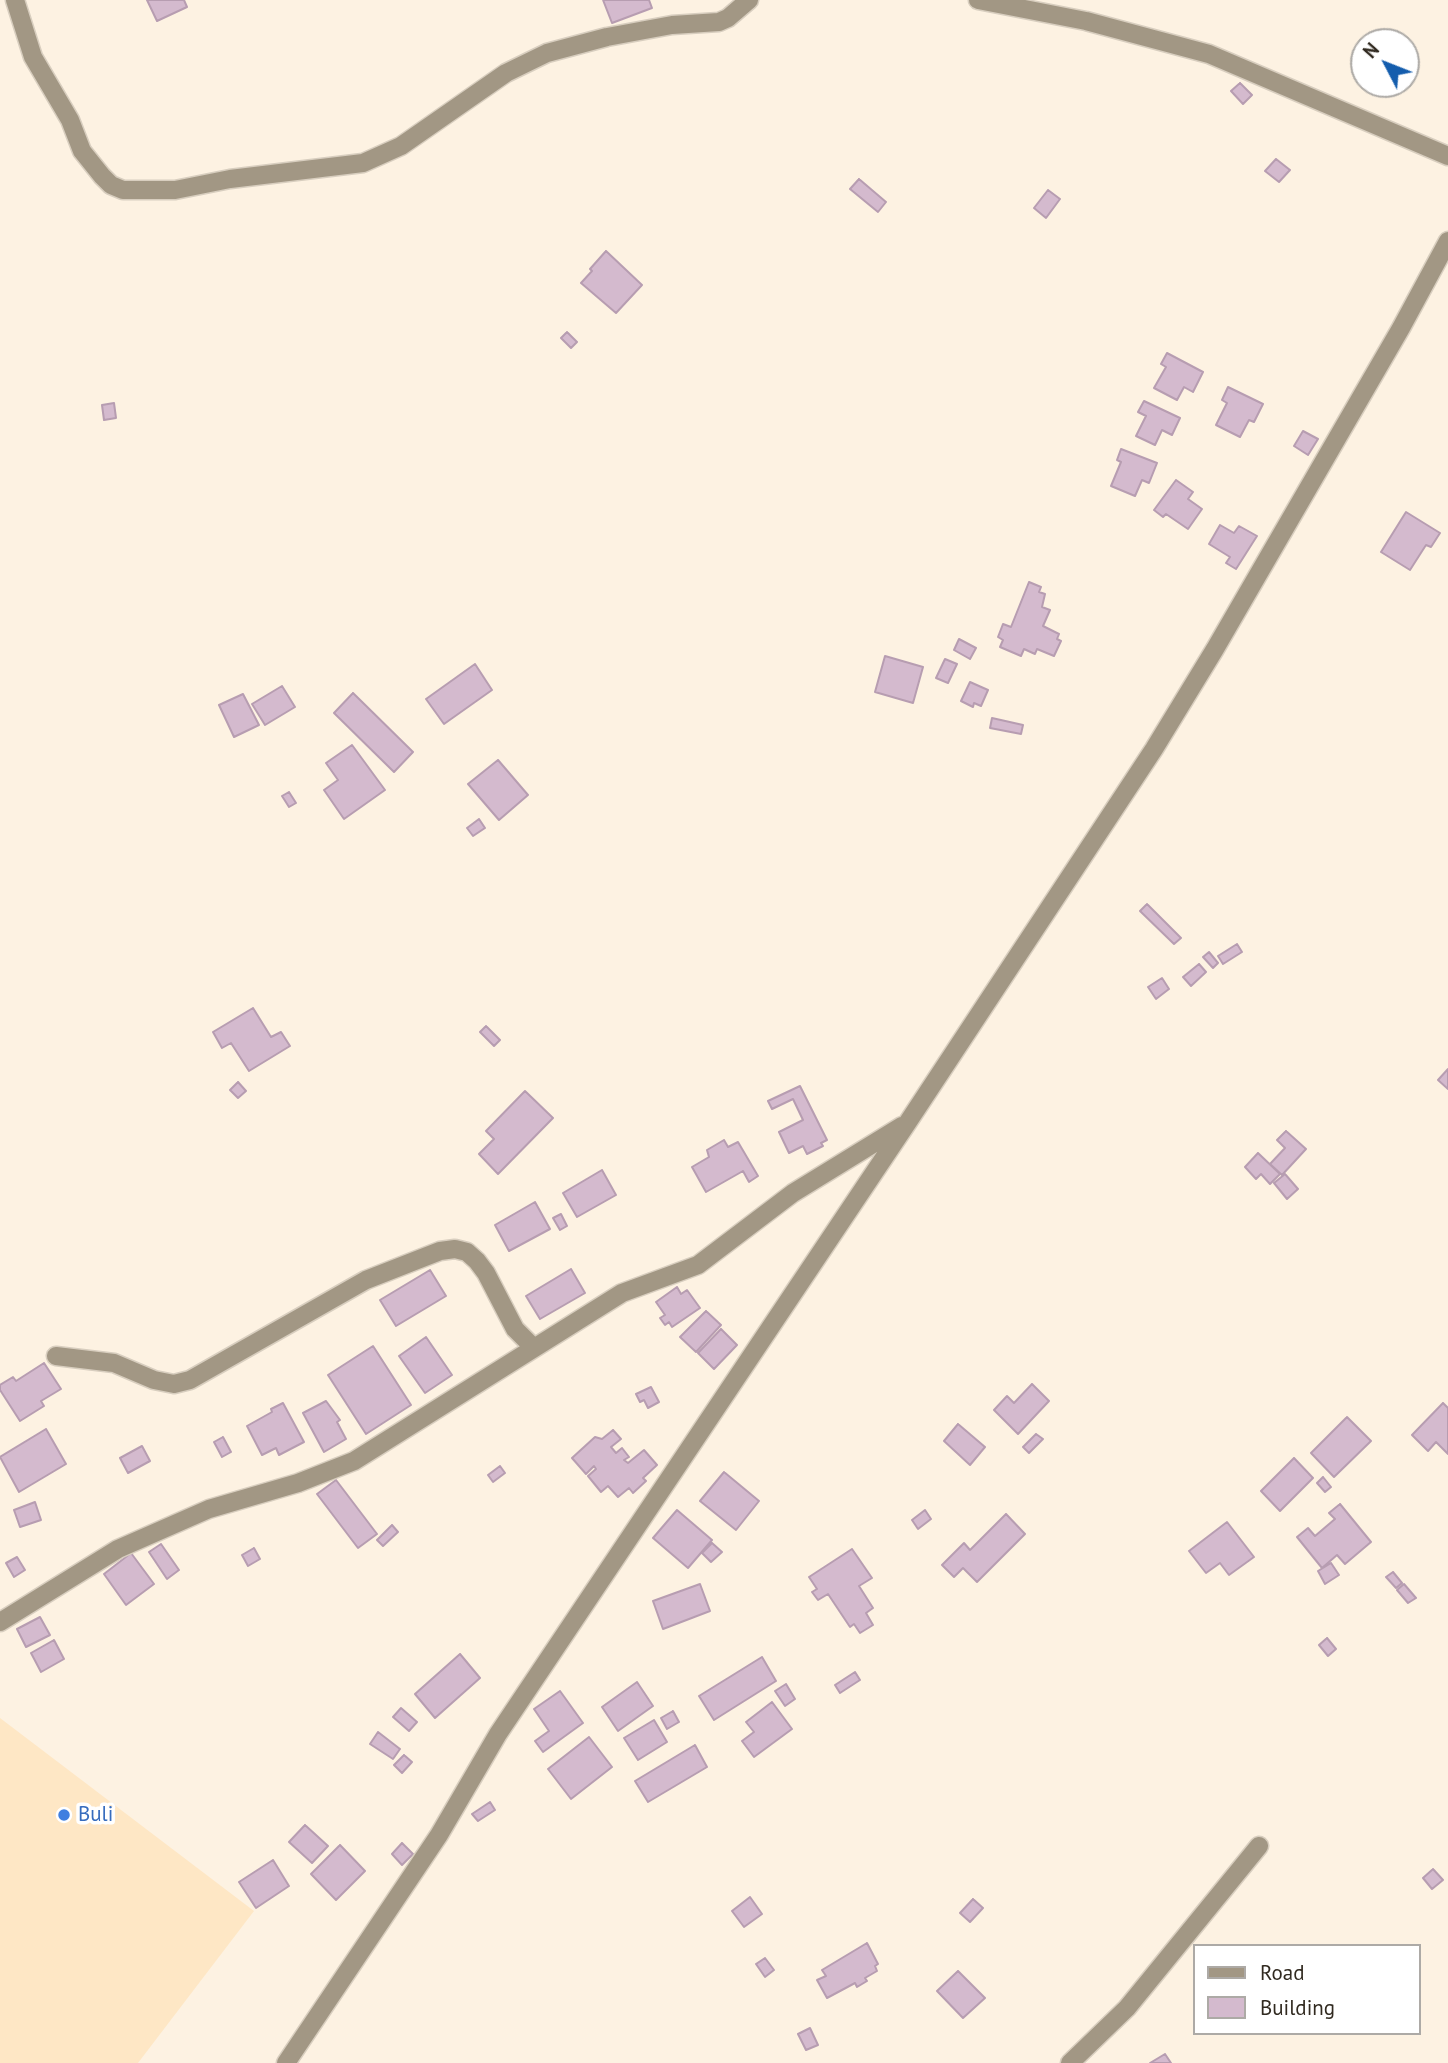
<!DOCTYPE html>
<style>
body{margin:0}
#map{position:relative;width:1448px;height:2063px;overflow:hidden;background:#fdf2e2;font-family:"PT Sans",sans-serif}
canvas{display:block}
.legend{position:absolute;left:1193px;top:1944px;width:228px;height:91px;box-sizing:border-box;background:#fff;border:2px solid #adaaa6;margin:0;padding:9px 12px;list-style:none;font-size:21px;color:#312a20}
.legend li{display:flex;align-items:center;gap:14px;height:35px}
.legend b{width:35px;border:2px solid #adaaa6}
.north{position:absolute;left:1350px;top:28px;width:70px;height:70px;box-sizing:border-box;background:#fff;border:2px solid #adaaa6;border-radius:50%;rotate:312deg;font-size:19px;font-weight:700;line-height:28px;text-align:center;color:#312a20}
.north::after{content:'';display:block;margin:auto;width:24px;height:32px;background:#145dad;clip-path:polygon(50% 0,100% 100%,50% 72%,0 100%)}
</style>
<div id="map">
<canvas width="1448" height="2063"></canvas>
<ul class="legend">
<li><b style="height:9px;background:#a29784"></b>Road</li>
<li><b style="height:19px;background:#d4bace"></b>Building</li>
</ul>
<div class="north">N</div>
</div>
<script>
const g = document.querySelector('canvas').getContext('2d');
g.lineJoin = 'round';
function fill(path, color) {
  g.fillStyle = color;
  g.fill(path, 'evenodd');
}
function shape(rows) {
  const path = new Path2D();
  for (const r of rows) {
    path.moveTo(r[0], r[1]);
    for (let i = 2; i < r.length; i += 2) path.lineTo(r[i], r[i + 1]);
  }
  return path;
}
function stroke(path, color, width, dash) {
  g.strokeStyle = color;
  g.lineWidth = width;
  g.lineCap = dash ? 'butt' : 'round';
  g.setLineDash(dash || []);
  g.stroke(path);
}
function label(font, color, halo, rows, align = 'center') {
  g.font = font + ' "PT Sans",sans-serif';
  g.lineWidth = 7;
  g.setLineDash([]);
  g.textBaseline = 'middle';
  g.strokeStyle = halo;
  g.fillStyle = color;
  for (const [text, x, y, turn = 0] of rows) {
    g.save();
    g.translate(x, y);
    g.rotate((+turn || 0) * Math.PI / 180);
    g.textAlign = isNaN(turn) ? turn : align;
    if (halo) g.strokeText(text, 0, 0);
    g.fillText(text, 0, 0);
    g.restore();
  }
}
const built = shape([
 [0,1718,254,1911,138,2063,0,2063]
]);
const building = shape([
 [147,0,184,0,187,7,157,21,147,0],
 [603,0,649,0,652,8,612,23,603,0],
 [1240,83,1252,95,1243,104,1231,91,1240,83],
 [1276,159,1290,170,1279,182,1265,171,1276,159],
 [859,179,886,202,878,212,850,189,859,179],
 [1048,190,1060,199,1046,218,1034,208,1048,190],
 [606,251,642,285,616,313,581,283,592,271,590,269,606,251],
 [567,332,577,342,571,348,561,338,567,332],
 [1167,353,1203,372,1193,392,1184,387,1177,400,1154,388,1166,367,1161,364,1167,353],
 [1228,387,1263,404,1254,422,1249,420,1240,437,1216,425,1227,403,1222,400,1228,387],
 [1144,401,1180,418,1172,435,1162,430,1155,445,1136,436,1146,416,1138,412,1144,401],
 [114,403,116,418,104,420,102,405,114,403],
 [1303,431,1318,439,1308,455,1294,446,1303,431],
 [1121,449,1157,463,1149,483,1142,480,1135,496,1111,486,1121,462,1117,460,1121,449],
 [1176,480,1193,492,1188,499,1202,509,1188,529,1166,514,1163,517,1154,510,1176,480],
 [1406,512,1440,533,1431,547,1426,545,1410,570,1381,552,1406,512],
 [1220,525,1234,533,1239,526,1257,536,1236,569,1226,563,1230,557,1209,544,1220,525],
 [1029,582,1041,587,1039,592,1045,594,1042,607,1050,610,1043,626,1059,634,1057,639,1061,641,1054,656,1037,649,1035,654,1024,649,1021,656,1000,647,1003,640,998,637,1003,624,1011,627,1029,582],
 [959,639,976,648,970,659,954,650,959,639],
 [885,656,923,667,913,703,875,692,885,656],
 [945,659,957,664,948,683,936,678,945,659],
 [475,664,492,690,444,724,426,699,475,664],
 [970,682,988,690,981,706,974,703,973,707,961,701,970,682],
 [282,686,295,707,265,725,252,704,282,686],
 [353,693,413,752,394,772,334,713,353,693],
 [243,694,259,725,234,737,219,705,243,694],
 [992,718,1023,725,1021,734,990,728,992,718],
 [352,745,385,790,344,819,324,790,338,780,326,763,352,745],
 [498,760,528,795,499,820,468,784,498,760],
 [289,792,296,803,289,807,282,796,289,792],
 [479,819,485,828,473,836,467,828,479,819],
 [1147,904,1181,938,1174,944,1140,911,1147,904],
 [1237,944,1242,952,1223,964,1218,956,1237,944],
 [1209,952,1218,963,1213,968,1203,957,1209,952],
 [1199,964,1206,972,1191,986,1183,977,1199,964],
 [1162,978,1169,989,1156,999,1148,987,1162,978],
 [253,1008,271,1037,281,1032,290,1046,249,1071,231,1043,222,1048,213,1032,253,1008],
 [486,1026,500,1040,494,1046,480,1032,486,1026],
 [1448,1069,1448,1089,1438,1080,1448,1069],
 [238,1082,246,1091,238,1098,230,1090,238,1082],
 [800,1086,827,1140,821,1143,823,1146,807,1154,803,1146,789,1153,779,1132,803,1120,793,1099,772,1109,768,1101,800,1086],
 [525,1091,553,1118,498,1174,479,1154,494,1139,486,1131,525,1091],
 [1286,1131,1306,1149,1282,1175,1270,1164,1285,1148,1277,1140,1286,1131],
 [724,1140,728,1147,738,1142,758,1176,749,1182,743,1171,706,1192,692,1167,709,1157,707,1150,724,1140],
 [1258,1153,1280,1174,1270,1184,1261,1174,1256,1179,1245,1167,1258,1153],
 [602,1170,616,1195,577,1217,563,1193,602,1170],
 [1285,1174,1298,1189,1287,1199,1274,1183,1285,1174],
 [535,1202,550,1229,509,1251,495,1225,535,1202],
 [561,1214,567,1226,560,1230,553,1218,561,1214],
 [571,1269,585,1293,540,1319,526,1296,571,1269],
 [430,1270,446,1296,396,1326,380,1300,430,1270],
 [677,1287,681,1294,687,1290,700,1308,672,1327,669,1322,665,1325,660,1318,665,1315,656,1302,677,1287],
 [706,1311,721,1325,696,1352,680,1337,706,1311],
 [721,1329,737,1345,714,1369,698,1353,721,1329],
 [426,1337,452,1375,425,1393,399,1356,426,1337],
 [373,1346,411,1405,366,1434,328,1375,373,1346],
 [44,1363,61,1389,41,1401,44,1406,20,1421,0,1390,0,1385,13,1377,16,1381,44,1363],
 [1032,1384,1049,1401,1018,1434,994,1410,1007,1396,1014,1403,1032,1384],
 [651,1387,659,1402,648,1408,644,1400,640,1402,636,1394,651,1387],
 [326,1401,340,1420,337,1422,346,1439,324,1452,303,1413,326,1401],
 [283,1403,304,1442,279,1455,276,1448,262,1455,247,1426,272,1412,271,1409,283,1403],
 [1443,1403,1448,1408,1448,1454,1436,1442,1428,1451,1412,1435,1443,1403],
 [1347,1417,1371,1441,1334,1477,1311,1453,1347,1417],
 [958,1424,985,1447,970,1465,944,1441,958,1424],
 [46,1429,66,1464,19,1492,0,1457,46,1429],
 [613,1430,621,1439,611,1447,616,1453,622,1448,629,1457,624,1460,628,1463,644,1450,657,1465,643,1478,646,1481,633,1493,629,1488,618,1497,608,1486,601,1492,588,1476,596,1469,594,1466,586,1474,572,1458,595,1437,602,1439,613,1430],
 [1036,1434,1043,1439,1029,1453,1023,1447,1036,1434],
 [223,1437,231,1452,222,1457,214,1442,223,1437],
 [142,1446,150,1461,128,1473,120,1458,142,1446],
 [1294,1458,1313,1478,1280,1511,1261,1491,1294,1458],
 [500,1466,505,1473,493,1482,488,1475,500,1466],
 [724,1472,759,1501,736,1530,700,1501,724,1472],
 [1323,1477,1331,1487,1325,1492,1317,1483,1323,1477],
 [336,1480,377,1534,358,1548,317,1494,336,1480],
 [35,1502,41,1520,20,1527,14,1510,35,1502],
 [1340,1504,1371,1542,1345,1564,1337,1555,1322,1568,1297,1537,1308,1528,1315,1536,1335,1519,1329,1513,1340,1504],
 [677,1510,712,1540,688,1568,653,1538,677,1510],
 [925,1510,931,1519,918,1529,912,1520,925,1510],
 [1006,1514,1025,1534,977,1582,963,1568,954,1577,942,1565,964,1543,970,1550,1006,1514],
 [1227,1522,1254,1557,1229,1575,1220,1563,1206,1573,1189,1551,1227,1522],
 [392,1525,398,1532,383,1546,377,1540,392,1525],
 [712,1543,722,1552,711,1562,702,1553,712,1543],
 [161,1544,179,1570,167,1579,149,1552,161,1544],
 [254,1548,260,1559,248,1566,242,1555,254,1548],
 [852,1549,872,1578,859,1586,873,1608,866,1613,873,1625,860,1633,854,1624,850,1627,828,1594,818,1600,812,1592,817,1589,809,1577,852,1549],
 [131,1553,154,1584,126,1605,104,1574,131,1553],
 [17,1557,25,1570,14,1577,6,1563,17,1557],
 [1331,1563,1339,1575,1325,1584,1318,1571,1331,1563],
 [1393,1572,1402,1583,1396,1588,1386,1577,1393,1572],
 [700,1584,710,1611,663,1629,653,1601,700,1584],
 [1404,1584,1416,1598,1408,1603,1397,1590,1404,1584],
 [40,1617,50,1635,26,1647,17,1629,40,1617],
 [1327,1638,1336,1649,1328,1656,1319,1645,1327,1638],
 [54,1640,64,1659,41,1672,31,1653,54,1640],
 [460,1654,480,1678,435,1718,415,1694,460,1654],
 [762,1657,776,1681,714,1720,699,1696,762,1657],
 [855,1672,860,1680,840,1693,835,1685,855,1672],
 [637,1682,653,1706,618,1731,602,1707,637,1682],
 [786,1684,795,1699,785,1706,775,1691,786,1684],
 [560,1691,583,1723,543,1752,535,1741,549,1731,534,1709,560,1691],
 [772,1702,792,1729,754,1757,742,1741,754,1732,746,1722,772,1702],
 [401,1708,417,1722,409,1731,393,1717,401,1708],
 [673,1711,679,1722,667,1729,661,1718,673,1711],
 [654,1720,667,1742,638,1760,624,1738,654,1720],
 [378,1732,400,1749,393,1759,370,1744,378,1732],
 [589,1737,612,1767,571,1799,548,1769,589,1737],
 [695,1745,707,1767,648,1802,635,1781,695,1745],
 [404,1755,412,1762,402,1773,394,1765,404,1755],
 [490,1802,495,1810,478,1821,472,1814,490,1802],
 [305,1825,328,1846,312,1863,289,1842,305,1825],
 [402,1843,413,1854,402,1865,392,1854,402,1843],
 [340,1845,365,1871,336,1900,311,1874,340,1845],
 [273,1860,289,1886,256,1908,239,1882,273,1860],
 [1433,1869,1443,1880,1432,1889,1423,1878,1433,1869],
 [750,1897,762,1914,744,1927,732,1911,750,1897],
 [973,1899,983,1908,970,1922,960,1913,973,1899],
 [867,1943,878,1964,875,1966,877,1971,865,1978,867,1981,857,1987,855,1983,827,1998,817,1980,826,1976,822,1970,867,1943],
 [765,1958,774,1970,765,1977,756,1964,765,1958],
 [958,1971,985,1998,963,2018,937,1991,958,1971],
 [810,2028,818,2045,806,2050,798,2034,810,2028],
 [1165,2054,1171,2063,1150,2063,1165,2054]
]);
const minor = shape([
 [15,0,33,57,70,120,82,151,102,176,111,185,123,190,175,190,230,179,363,163,401,146,506,73,547,53,607,37,672,25,719,22,728,18,749,0],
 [978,0,1086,21,1209,54,1448,156],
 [56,1356,114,1363,154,1380,174,1384,190,1380,366,1280,440,1251,455,1249,467,1252,477,1261,486,1273,515,1329,533,1347],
 [0,1622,118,1549,209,1509,298,1483,354,1461,622,1293,698,1265,793,1193,902,1126],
 [286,2063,439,1835,498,1734,908,1122,1154,749,1215,649,1401,328,1448,241],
 [1070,2063,1127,2008,1259,1846]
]);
const markers = [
 [64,1815,7,"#3f7fe0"]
];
const shopNames = [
 ["Buli",78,1815]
];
fill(built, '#fee7c5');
fill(building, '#d4bace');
stroke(building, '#b79db1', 2);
stroke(minor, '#d8cebf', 21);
stroke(minor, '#a29784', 18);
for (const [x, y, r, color] of markers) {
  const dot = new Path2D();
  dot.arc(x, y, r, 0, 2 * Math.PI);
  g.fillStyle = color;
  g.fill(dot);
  stroke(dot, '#fff', 2.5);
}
label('21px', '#366cbe', '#fff', shopNames, 'left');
</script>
